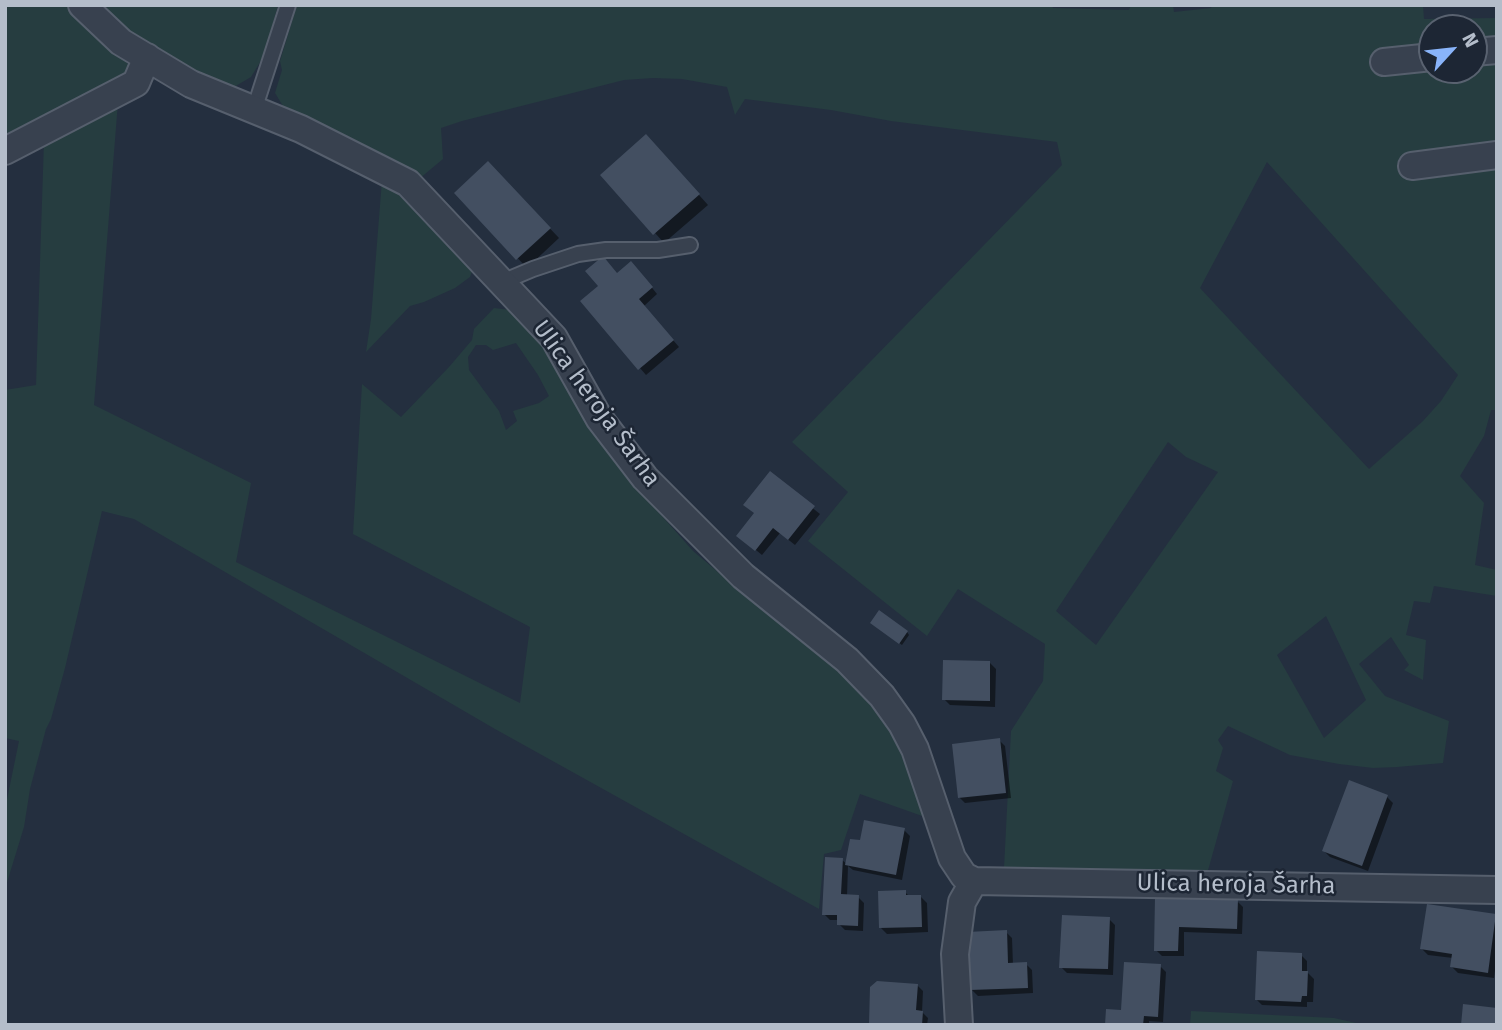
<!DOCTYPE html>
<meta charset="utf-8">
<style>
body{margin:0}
#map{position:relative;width:1502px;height:1030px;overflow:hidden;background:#242f3f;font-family:"Fira Sans",sans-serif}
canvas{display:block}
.frame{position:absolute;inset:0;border:7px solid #b4bdca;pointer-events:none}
.north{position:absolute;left:1418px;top:14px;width:70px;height:70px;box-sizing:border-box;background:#1d2634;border:2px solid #596270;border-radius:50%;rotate:63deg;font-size:19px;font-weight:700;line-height:28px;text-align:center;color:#b4bdca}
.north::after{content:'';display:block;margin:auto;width:24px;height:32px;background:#89b4fa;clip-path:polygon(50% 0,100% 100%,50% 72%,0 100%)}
</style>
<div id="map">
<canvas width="1502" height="1030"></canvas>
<div class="frame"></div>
<div class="north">N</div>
</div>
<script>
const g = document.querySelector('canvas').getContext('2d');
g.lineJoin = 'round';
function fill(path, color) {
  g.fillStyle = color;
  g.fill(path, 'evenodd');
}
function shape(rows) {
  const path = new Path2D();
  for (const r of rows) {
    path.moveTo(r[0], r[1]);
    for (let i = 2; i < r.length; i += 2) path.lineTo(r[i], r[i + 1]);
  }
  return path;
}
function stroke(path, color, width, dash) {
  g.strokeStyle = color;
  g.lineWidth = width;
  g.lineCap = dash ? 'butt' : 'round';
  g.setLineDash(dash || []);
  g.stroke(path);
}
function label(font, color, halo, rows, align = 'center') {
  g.font = font + ' "Fira Sans",sans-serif';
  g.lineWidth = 5;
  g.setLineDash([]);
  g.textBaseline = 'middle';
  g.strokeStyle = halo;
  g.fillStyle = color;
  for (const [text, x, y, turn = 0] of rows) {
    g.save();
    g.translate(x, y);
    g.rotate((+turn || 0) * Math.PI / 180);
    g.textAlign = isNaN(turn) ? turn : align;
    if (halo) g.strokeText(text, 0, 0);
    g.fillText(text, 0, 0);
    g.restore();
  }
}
const green = shape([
 [5,5,66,5,83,23,126,61,131,70,128,80,5,139],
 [102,5,278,5,265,54,251,77,234,87,220,84,156,53,112,16],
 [297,5,1052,5,1053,8,1129,10,1131,5,1173,5,1174,12,1211,8,1212,5,1423,5,1424,19,1497,18,1497,410,1491,410,1484,436,1460,476,1484,503,1475,565,1497,570,1497,596,1434,586,1430,603,1414,601,1406,635,1426,640,1423,680,1404,670,1409,665,1391,637,1359,664,1385,696,1449,721,1443,763,1397,767,1373,768,1339,764,1290,755,1228,726,1218,740,1223,748,1216,771,1233,781,1207,874,1030,872,1004,868,1011,731,1043,681,1045,644,958,589,927,636,808,541,848,492,792,442,1062,165,1057,142,891,121,831,110,745,99,735,115,727,87,682,79,653,78,624,80,462,121,441,128,443,159,419,179,286,111,275,93,282,70,280,61],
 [1432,28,1474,28,1474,70,1432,70],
 [1267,162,1458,375,1441,401,1423,421,1369,469,1200,288],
 [1168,442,1186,457,1218,472,1096,645,1056,611],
 [1326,616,1366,700,1324,738,1277,655],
 [118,102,94,405,251,483,236,562,520,703,530,627,353,534,362,384,401,417,449,367,472,340,474,329,494,308,511,310,550,356,609,450,654,507,693,551,749,598,838,666,894,728,925,817,860,794,841,850,824,854,819,909,495,729,134,519,102,511,65,668,51,719,46,729,30,789,24,827,5,889,5,809,19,741,5,738,5,390,36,385,44,140],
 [516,343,538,375,549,396,539,403,513,411,517,421,506,430,499,411,469,370,468,357,476,345,486,345,493,350],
 [382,180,438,230,474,266,470,277,455,288,424,302,410,306,366,352,371,319],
 [1191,1011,1334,1018,1365,1025,1190,1025]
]);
const shadow = shape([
 [655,146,708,205,664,243,603,175],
 [488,163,559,238,527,268,456,193],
 [637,269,657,294,644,306,679,347,646,375,583,302,617,275],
 [770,474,820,514,795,545,780,533,762,555,745,541],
 [875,625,907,632,909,635,902,645],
 [990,663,996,669,995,707,950,705,944,699],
 [999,740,1005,746,1011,798,965,803,959,797],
 [1350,782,1387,797,1393,803,1368,871,1330,857,1324,851],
 [904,830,910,836,902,880,853,870,848,866,847,896,858,897,864,903,863,931,845,930,839,924,839,920,830,920,824,914,842,860,847,864,862,842],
 [905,892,910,897,921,897,927,903,928,932,887,934,881,928],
 [1157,898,1237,901,1243,907,1242,934,1184,932,1184,956,1162,956,1156,950],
 [1496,916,1497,956,1494,978,1458,973,1452,967,1453,958,1428,955,1422,949],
 [1109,919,1115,925,1113,975,1067,973,1061,967],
 [1006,932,1012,938,1013,965,1026,964,1032,970,1033,993,978,996,972,990],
 [1301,955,1307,961,1307,972,1314,979,1313,1002,1307,1002,1307,1007,1262,1005,1256,999],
 [1160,966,1166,972,1163,1022,1149,1021,1149,1025,1107,1025,1123,1012],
 [917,985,923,991,922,1012,928,1018,927,1025,871,1025]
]);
const building = shape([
 [646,134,700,194,653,235,600,175],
 [488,161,551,228,516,260,454,193],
 [603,256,617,273,631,261,653,287,639,299,674,340,638,370,580,301,598,286,585,271],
 [770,471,815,506,788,540,773,528,755,551,736,536,754,513,743,505],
 [879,610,908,631,899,644,870,623],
 [943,660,990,661,990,701,942,700],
 [1000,738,1006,793,958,798,952,744],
 [1349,780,1388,795,1362,866,1322,851],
 [864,820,905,828,896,875,845,865,850,839,860,840],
 [825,857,843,858,841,894,859,895,858,926,837,925,837,915,822,915],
 [906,890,906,895,921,895,922,927,879,928,878,891],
 [1155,897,1238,899,1237,929,1179,927,1178,951,1154,951],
 [1427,904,1496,914,1488,973,1450,967,1452,954,1420,949],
 [1062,915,1110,917,1108,969,1059,968],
 [1007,930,1008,963,1027,962,1028,988,970,990,967,932],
 [1257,951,1302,953,1302,971,1308,971,1307,996,1302,996,1301,1002,1255,1000],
 [1124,962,1161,964,1158,1017,1144,1016,1143,1025,1105,1025,1106,1009,1121,1010],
 [877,981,918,984,916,1010,923,1011,922,1025,869,1025,870,987],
 [1463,1004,1497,1008,1497,1025,1461,1025]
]);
const lane = shape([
 [254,110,288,5],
 [502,282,533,269,578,254,606,250,658,250,690,245]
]);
const street = shape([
 [82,5,121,42,191,84,301,129,408,183,554,338,599,418,645,478,743,576,847,660,882,696,902,724,915,749,952,858,964,876,974,881,1497,890],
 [1474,52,1497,50],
 [1384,62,1432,57],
 [5,151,136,83,147,57],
 [1412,166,1497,155],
 [959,1025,955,954,962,902,974,881]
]);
const streetNames = [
 ["Ulica heroja Šarha",596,404,54],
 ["Ulica heroja Šarha",1236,885,1]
];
fill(green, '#263d40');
fill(shadow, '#0007');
fill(building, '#434f61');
stroke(lane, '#565f6d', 18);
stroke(street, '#565f6d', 30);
stroke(lane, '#38414f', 14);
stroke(street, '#38414f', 26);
label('24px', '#b4bdca', '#1d2634', streetNames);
</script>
